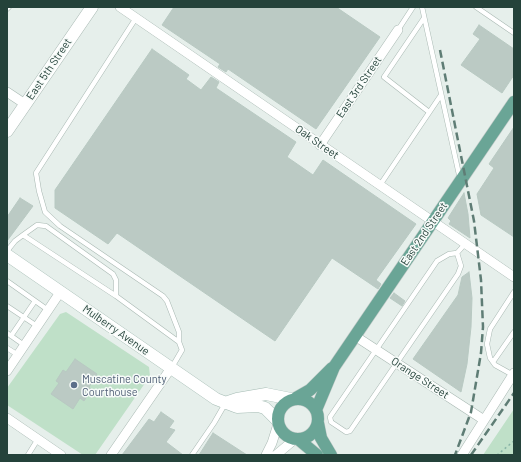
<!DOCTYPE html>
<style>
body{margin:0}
#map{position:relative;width:521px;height:462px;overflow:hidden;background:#e6efeb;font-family:Barlow,sans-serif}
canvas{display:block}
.frame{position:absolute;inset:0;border:8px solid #24423a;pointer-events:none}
</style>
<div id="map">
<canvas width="521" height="462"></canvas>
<div class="frame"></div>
</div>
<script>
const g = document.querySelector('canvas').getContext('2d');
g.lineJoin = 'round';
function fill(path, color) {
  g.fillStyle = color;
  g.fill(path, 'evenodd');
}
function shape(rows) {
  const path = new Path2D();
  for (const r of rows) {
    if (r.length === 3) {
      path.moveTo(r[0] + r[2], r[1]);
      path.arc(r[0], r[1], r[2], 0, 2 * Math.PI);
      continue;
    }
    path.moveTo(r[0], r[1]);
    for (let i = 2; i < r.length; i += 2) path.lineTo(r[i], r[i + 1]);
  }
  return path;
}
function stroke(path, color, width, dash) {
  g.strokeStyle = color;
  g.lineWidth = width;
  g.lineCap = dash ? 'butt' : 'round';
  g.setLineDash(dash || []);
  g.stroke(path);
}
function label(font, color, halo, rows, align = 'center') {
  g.font = font + ' Barlow,sans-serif';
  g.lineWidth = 3;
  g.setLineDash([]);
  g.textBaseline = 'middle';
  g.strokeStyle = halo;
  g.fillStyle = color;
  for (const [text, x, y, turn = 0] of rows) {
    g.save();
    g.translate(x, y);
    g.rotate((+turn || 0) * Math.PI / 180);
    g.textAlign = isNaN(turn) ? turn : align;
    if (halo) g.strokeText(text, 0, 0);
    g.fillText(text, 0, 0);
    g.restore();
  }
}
const green = shape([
 [66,312,149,367,150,376,95,455,83,455,7,405,7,388,60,314],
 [514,409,514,455,482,455,483,455]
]);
const building = shape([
 [174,7,336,7,380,37,316,129,228,69,226,72,218,67,220,64,162,25,174,7],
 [479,25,514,49,514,75,502,93,461,65,480,39,473,34,479,25],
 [152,49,189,75,186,79,201,90,211,77,219,82,216,88,296,142,287,157,313,175,323,160,416,224,376,280,381,284,378,289,332,258,275,341,117,233,108,244,55,208,55,190,152,49],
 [514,127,514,237,481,215,477,194,494,168,489,164,514,127],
 [464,193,468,214,470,238,449,224,451,221,448,218,464,193],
 [20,198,33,206,7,241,7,217,20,198],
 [469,272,472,298,471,327,467,364,461,392,413,359,458,295,462,277,469,272],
 [394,293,405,301,402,306,390,298,394,293],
 [75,359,97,374,89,387,91,389,84,401,80,398,73,409,51,394,59,383,56,381,63,370,66,372,75,359],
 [161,412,174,421,169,428,175,430,166,442,183,455,122,455,149,419,154,422,161,412],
 [213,433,247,455,199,455,213,433]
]);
const path = shape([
 [497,455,514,441]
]);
const service = shape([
 [422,7,460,179],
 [476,7,514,33],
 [7,9,9,7],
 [136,18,36,173,39,191,45,212,60,226,163,296,167,301,179,332,179,342,182,350,172,367],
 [424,18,384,77,429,112],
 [398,30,413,7],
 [380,185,441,95],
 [23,235,37,225,46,226,113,274,116,280,116,296],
 [7,251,15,241,23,235,116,296,179,342],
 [457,253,461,266,458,274,350,431,346,432,331,422,330,417,437,261,449,254,457,253],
 [457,253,465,244],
 [7,281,48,310],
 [7,306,37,326],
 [7,333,24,345],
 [11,336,35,301],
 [7,348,18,355],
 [493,362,514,332],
 [513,375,495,365,490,358,487,344,490,329,514,292],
 [28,455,38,439],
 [192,455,214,423,225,404]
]);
const minor = shape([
 [120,7,514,277],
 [7,92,25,104],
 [320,145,398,30],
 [355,336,484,420],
 [7,371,61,291],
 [7,418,61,455],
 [111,455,171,368],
 [266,455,272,443,278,424],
 [276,455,295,439],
 [462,455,514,373]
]);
const tertiary = shape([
 [7,131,92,7]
]);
const secondary = shape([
 [7,255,216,399,237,407,258,406,265,408,277,420],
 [225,403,237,399,266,394,291,399]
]);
const primary = shape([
 [296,398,310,390,332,368],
 [298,419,20],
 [316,410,334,367,514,102],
 [318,423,321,438,331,455],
 [298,439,317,455]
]);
const rail = shape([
 [440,50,474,221,481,280,483,327,481,353,471,412,455,455],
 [471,455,514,393]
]);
const markers = [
 [74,385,4,"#5c6f8a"]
];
const streetNames = [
 ["East 5th Street",49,69,-56],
 ["East 3rd Street",359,87,-56],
 ["Oak Street",317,142,35],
 ["East 2nd Street",424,234,-56],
 ["Mulberry Avenue",116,330,35],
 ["Orange Street",420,378,33]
];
const serviceNames = [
 ["Muscatine County",82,379],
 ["Courthouse",82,392]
];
fill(green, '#bfe0c8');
fill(building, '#bbcac4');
stroke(building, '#b8c9c2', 1);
stroke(service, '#a8b8b2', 5.5);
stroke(minor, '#a8b8b2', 10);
stroke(tertiary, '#a8b8b2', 13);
stroke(secondary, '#a4bbb3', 13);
stroke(primary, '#c2cac8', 13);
stroke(path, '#86b3a5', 1.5, [2, 3]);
stroke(service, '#fff', 4.5);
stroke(minor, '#fff', 9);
stroke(tertiary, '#fff', 12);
stroke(secondary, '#fff', 12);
stroke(primary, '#6aa596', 12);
stroke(rail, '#5f7d75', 2.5, [8, 4]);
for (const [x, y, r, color] of markers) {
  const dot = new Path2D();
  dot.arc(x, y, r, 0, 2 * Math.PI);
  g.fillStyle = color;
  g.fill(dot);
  stroke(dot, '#f7fbf9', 1.5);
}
label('11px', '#24423a', '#f7fbf9', streetNames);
label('11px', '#4e5e75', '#f7fbf9', serviceNames, 'left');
</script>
